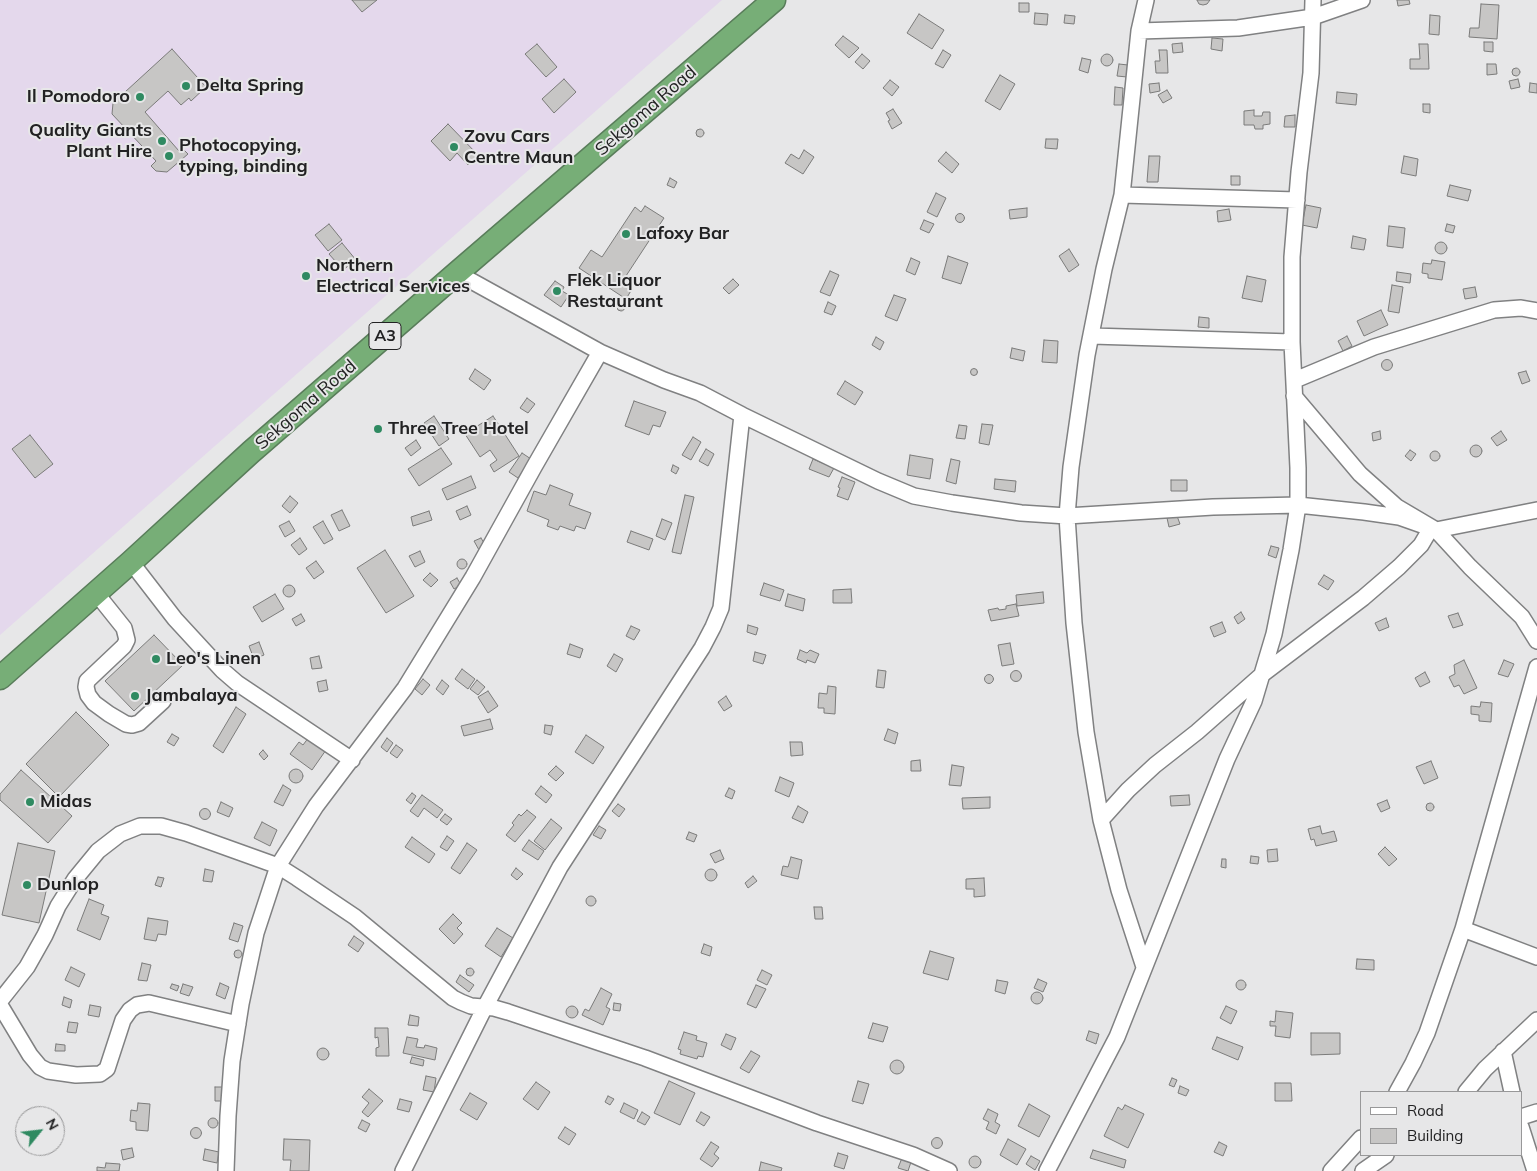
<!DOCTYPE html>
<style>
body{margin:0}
#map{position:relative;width:1537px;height:1171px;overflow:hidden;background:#e7e7e8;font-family:Mulish,sans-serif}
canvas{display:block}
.legend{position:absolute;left:1360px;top:1091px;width:162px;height:65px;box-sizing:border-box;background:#e7e7e8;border:1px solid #989899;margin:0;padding:6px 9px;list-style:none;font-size:15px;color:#222223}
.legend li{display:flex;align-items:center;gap:10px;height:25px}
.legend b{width:25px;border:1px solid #989899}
.north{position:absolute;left:15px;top:1106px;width:50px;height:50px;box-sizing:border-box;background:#e7e7e8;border:1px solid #989899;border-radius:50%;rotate:61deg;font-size:14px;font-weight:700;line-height:20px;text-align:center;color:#222223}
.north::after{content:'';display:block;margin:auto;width:18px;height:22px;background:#2f8a61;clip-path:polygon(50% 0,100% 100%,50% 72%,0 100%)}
</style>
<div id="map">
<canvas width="1537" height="1171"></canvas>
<ul class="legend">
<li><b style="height:6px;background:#fff"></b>Road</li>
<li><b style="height:14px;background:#c7c6c5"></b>Building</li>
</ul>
<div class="north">N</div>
</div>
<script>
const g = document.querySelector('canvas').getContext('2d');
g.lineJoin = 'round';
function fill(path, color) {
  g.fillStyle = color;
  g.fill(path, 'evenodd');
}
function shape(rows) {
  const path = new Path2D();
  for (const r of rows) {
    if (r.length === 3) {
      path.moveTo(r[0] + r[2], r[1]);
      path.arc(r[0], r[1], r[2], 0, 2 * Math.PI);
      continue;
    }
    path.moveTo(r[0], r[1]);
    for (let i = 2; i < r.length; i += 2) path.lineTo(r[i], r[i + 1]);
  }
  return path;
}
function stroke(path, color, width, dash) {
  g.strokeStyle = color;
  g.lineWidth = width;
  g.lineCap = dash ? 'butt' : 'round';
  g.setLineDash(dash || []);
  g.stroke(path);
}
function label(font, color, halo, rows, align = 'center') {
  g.font = font + ' Mulish,sans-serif';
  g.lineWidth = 4;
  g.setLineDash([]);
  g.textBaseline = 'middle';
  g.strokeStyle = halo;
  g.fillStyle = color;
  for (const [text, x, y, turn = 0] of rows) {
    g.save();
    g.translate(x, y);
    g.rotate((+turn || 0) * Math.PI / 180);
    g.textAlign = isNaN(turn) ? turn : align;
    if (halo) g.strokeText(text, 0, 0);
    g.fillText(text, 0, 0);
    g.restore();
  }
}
const industrial = shape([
 [0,0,722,0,0,635]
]);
const building = shape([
 [352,0,377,0,362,12,352,0],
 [1197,0,1210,0,1207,4,1203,5,1199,4,1197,0],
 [1397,0,1409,0,1410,4,1398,6,1397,0],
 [1019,3,1029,3,1029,12,1019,12,1019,3],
 [1481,4,1499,5,1497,39,1469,37,1470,28,1479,28,1481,4],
 [1035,13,1048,14,1047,25,1034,24,1035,13],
 [919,14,944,30,932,49,907,33,919,14],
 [1065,15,1075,16,1074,24,1064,23,1065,15],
 [1430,15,1440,16,1439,35,1429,34,1430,15],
 [843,36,859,48,849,58,835,45,843,36],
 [1212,38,1223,39,1222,51,1211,49,1212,38],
 [1484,42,1493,42,1493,52,1484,51,1484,42],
 [1182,43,1183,52,1173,53,1172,44,1182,43],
 [537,44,557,67,546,77,525,54,537,44],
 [1419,44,1428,44,1429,69,1410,69,1410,59,1420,59,1419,44],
 [172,49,206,87,191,101,189,98,181,105,168,91,145,112,179,151,182,148,188,154,167,172,156,171,151,166,156,161,112,114,113,103,172,49],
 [943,50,951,55,943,68,935,64,943,50],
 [1159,50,1167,50,1168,73,1156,73,1155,61,1160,61,1159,50],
 [862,54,870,61,863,69,855,62,862,54],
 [1107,60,6],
 [1082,58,1091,60,1088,73,1079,70,1082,58],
 [1119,64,1128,65,1127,77,1117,76,1119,64],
 [1487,64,1496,64,1497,74,1487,75,1487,64],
 [1516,72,4],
 [1000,75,1015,84,1000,110,985,101,1000,75],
 [564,79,576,92,554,113,542,99,564,79],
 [1518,79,1520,87,1511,89,1509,81,1518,79],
 [890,80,899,87,892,96,883,88,890,80],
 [1159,83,1160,91,1150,93,1149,84,1159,83],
 [1530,83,1537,84,1537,93,1529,92,1530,83],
 [1115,87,1123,88,1122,105,1114,105,1115,87],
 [1167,90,1172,98,1163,103,1158,95,1167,90],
 [1337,92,1357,94,1356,105,1336,103,1337,92],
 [1423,104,1430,104,1430,113,1423,112,1423,104],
 [893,109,902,123,892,129,888,121,890,120,886,113,893,109],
 [1254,110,1254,116,1262,116,1263,112,1270,112,1270,124,1263,125,1263,129,1255,129,1254,125,1244,125,1244,111,1254,110],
 [1295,115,1295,127,1284,127,1285,116,1295,115],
 [448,124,478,155,468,165,457,153,450,161,431,141,448,124],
 [700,133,4],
 [1046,139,1058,139,1057,149,1045,148,1046,139],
 [804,150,814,157,803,174,785,163,791,154,799,159,804,150],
 [946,152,959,164,952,173,938,161,946,152],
 [1149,156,1160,156,1158,182,1147,182,1149,156],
 [1404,156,1418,159,1416,176,1401,173,1404,156],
 [1231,176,1240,176,1240,185,1231,185,1231,176],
 [670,178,677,182,674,188,667,185,670,178],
 [1450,185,1471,190,1468,201,1447,196,1450,185],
 [936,193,946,198,937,217,927,212,936,193],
 [1306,205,1321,208,1317,228,1302,225,1306,205],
 [645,206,664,218,622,282,632,289,626,299,579,268,591,250,602,257,635,207,641,212,645,206],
 [1027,208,1027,217,1010,219,1009,210,1027,208],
 [1229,209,1231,220,1218,222,1217,211,1229,209],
 [960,218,4.5],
 [924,220,934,224,929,233,920,229,924,220],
 [329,224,342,240,328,251,315,235,329,224],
 [1447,224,1455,226,1453,233,1445,231,1447,224],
 [1389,226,1405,228,1403,248,1387,246,1389,226],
 [1353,236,1366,239,1364,250,1351,248,1353,236],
 [1441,248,6],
 [342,243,356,260,343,270,329,254,342,243],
 [1069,249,1079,265,1069,272,1059,256,1069,249],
 [948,256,968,263,961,284,942,278,948,256],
 [911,258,920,262,915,275,906,271,911,258],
 [1432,260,1445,262,1442,280,1428,278,1428,274,1422,273,1423,263,1431,264,1432,260],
 [830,271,839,275,830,296,820,292,830,271],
 [1397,272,1411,274,1410,283,1396,281,1397,272],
 [1247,276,1266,280,1262,302,1242,298,1247,276],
 [733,279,739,285,729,294,723,288,733,279],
 [555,281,564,287,562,291,569,295,561,307,544,295,555,281],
 [1392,285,1403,287,1399,313,1388,311,1392,285],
 [1475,287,1477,297,1465,299,1463,289,1475,287],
 [894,295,906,299,897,321,885,316,894,295],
 [828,302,836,306,832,315,824,312,828,302],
 [621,307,4],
 [1381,310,1388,325,1364,336,1357,321,1381,310],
 [1199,317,1209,318,1209,328,1198,327,1199,317],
 [1347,336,1352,346,1343,351,1338,341,1347,336],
 [876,337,884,342,880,350,872,345,876,337],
 [1044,340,1058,341,1057,363,1042,362,1044,340],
 [1012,348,1025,351,1023,361,1010,358,1012,348],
 [1387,365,5.5],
 [974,372,3.5],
 [475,369,491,380,484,390,469,379,475,369],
 [1526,371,1530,381,1522,384,1518,373,1526,371],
 [845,381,863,392,855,405,837,394,845,381],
 [527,398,535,404,528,413,520,408,527,398],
 [634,401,666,412,660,427,653,425,649,435,625,426,634,401],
 [434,416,449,439,439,446,424,423,434,416],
 [493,416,519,456,494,472,490,465,497,460,490,450,480,457,465,434,493,416],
 [982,424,993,425,989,445,979,443,982,424],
 [959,425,967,426,965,439,956,438,959,425],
 [1380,431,1381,439,1373,441,1372,433,1380,431],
 [1501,431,1507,440,1497,446,1491,438,1501,431],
 [30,435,53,464,35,478,12,449,30,435],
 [693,437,701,442,691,460,682,455,693,437],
 [416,440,421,448,411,456,405,448,416,440],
 [1476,451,6],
 [441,448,452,464,419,486,408,469,441,448],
 [706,449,714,454,708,466,699,461,706,449],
 [1410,450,1416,454,1411,461,1405,456,1410,450],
 [1435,456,5],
 [522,453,531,459,518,478,509,472,522,453],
 [910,455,933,459,930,479,907,475,910,455],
 [813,459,834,468,829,477,809,469,813,459],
 [951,459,960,461,956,484,946,481,951,459],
 [673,465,679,468,676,474,671,471,673,465],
 [471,476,476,488,447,500,442,489,471,476],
 [842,477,855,482,848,500,837,496,840,488,838,487,842,477],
 [995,479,1016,481,1015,492,994,489,995,479],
 [1171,480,1187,480,1187,491,1171,491,1171,480],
 [550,485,573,494,569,505,591,513,585,529,576,526,574,531,560,526,558,530,547,526,549,520,527,511,534,491,546,495,550,485],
 [685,495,694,497,681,554,672,552,685,495],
 [290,496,298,503,290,513,282,506,290,496],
 [467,506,471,515,460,520,456,511,467,506],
 [342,510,350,526,339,531,331,515,342,510],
 [429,511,432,520,413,526,411,517,429,511],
 [1177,516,1180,524,1169,527,1167,518,1177,516],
 [662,519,672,523,665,540,656,536,662,519],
 [289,521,295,531,285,537,279,526,289,521],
 [323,521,333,539,324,544,313,527,323,521],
 [631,531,653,539,649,550,627,542,631,531],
 [300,538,307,549,299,555,291,545,300,538],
 [481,538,486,546,479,550,474,541,481,538],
 [1271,546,1279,548,1276,558,1268,555,1271,546],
 [385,550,414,596,386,613,357,568,385,550],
 [420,551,425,562,415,567,409,556,420,551],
 [462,564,5],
 [316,561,324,572,314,579,306,568,316,561],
 [430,573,438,580,431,587,423,580,430,573],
 [1324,575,1334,581,1328,590,1318,584,1324,575],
 [457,578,461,585,454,589,450,582,457,578],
 [764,583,784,590,780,601,760,595,764,583],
 [289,591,6],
 [851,589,852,603,833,603,833,590,851,589],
 [1043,592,1044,603,1017,606,1016,595,1043,592],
 [275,594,284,609,262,622,253,607,275,594],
 [788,594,805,599,803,611,785,606,788,594],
 [1016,604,1019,616,991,621,988,610,998,608,999,610,1006,609,1006,606,1016,604],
 [1241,612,1245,619,1238,624,1234,617,1241,612],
 [1458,613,1463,625,1453,628,1448,616,1458,613],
 [301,614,305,621,296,626,292,619,301,614],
 [1386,618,1389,627,1379,631,1375,623,1386,618],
 [1222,622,1226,632,1214,637,1210,627,1222,622],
 [748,625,758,628,756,635,747,632,748,625],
 [631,626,640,630,634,640,626,636,631,626],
 [154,635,183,665,134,711,105,681,154,635],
 [259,642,264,655,254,659,249,646,259,642],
 [1010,643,1014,664,1002,666,998,645,1010,643],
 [570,644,583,649,580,658,567,654,570,644],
 [800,650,807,653,810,650,819,654,815,663,807,660,806,663,797,659,800,650],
 [755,652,766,655,763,664,753,661,755,652],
 [614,654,623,659,616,672,607,666,614,654],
 [319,656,322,668,312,669,310,658,319,656],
 [1464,660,1477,688,1464,694,1459,685,1454,687,1449,677,1455,674,1454,665,1464,660],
 [1504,660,1514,664,1508,677,1498,674,1504,660],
 [462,669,475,679,468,689,455,679,462,669],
 [878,670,886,671,884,688,876,687,878,670],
 [1016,676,5.5],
 [1425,672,1430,682,1420,687,1415,678,1425,672],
 [989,679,4.5],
 [423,679,430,685,422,695,415,689,423,679],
 [326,680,328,690,319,692,317,682,326,680],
 [442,680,449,686,443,695,436,689,442,680],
 [477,680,485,687,478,695,470,689,477,680],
 [828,686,836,687,835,714,824,713,824,708,818,708,819,693,827,694,828,686],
 [488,691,498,706,488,713,478,697,488,691],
 [726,696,732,706,724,711,718,702,726,696],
 [1481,702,1492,703,1491,722,1479,721,1479,715,1471,714,1471,706,1480,707,1481,702],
 [236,707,246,714,223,753,213,746,236,707],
 [76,712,109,745,59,797,26,764,76,712],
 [490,719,493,729,464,736,461,726,490,719],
 [545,725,553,726,551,735,544,733,545,725],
 [888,729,898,733,895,744,884,740,888,729],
 [172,734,179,738,174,746,167,742,172,734],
 [586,735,604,747,593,764,575,752,586,735],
 [309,737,326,750,312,770,290,754,299,742,303,745,309,737],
 [387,738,393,743,387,752,381,747,387,738],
 [790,742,802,742,803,755,791,756,790,742],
 [396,745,403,750,397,758,390,753,396,745],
 [263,750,268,756,264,760,259,754,263,750],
 [920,760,921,771,911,771,911,761,920,760],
 [1431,761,1438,778,1424,784,1416,767,1431,761],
 [952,765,964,767,961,786,949,785,952,765],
 [556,766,564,773,556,781,548,774,556,766],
 [296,776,7],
 [21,770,72,816,48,843,0,800,0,794,21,770],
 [780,777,794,783,789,797,775,791,780,777],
 [283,785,291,790,283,806,274,802,283,785],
 [541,786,552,795,546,803,535,794,541,786],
 [729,788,735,791,732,799,725,796,729,788],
 [412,793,416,796,411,804,406,800,412,793],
 [422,795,443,810,437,818,424,808,418,817,410,811,422,795],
 [1189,795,1190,805,1171,806,1170,796,1189,795],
 [990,797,990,808,963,809,962,798,990,797],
 [1387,800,1390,808,1381,812,1377,804,1387,800],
 [221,802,233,808,229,817,217,812,221,802],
 [1430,807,4],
 [618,804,625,809,619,817,612,811,618,804],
 [798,806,808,812,803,823,792,818,798,806],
 [205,814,5.5],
 [527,810,536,817,515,842,506,835,514,825,512,823,519,814,521,816,527,810],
 [445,814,452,819,447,825,440,820,445,814],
 [551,819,562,828,545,850,534,841,551,819],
 [262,822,277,830,270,846,254,838,262,822],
 [599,826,606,830,601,839,593,835,599,826],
 [1320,826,1322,834,1334,831,1337,841,1316,846,1314,839,1311,840,1308,829,1320,826],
 [689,832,697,835,694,842,686,839,689,832],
 [447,836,454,841,447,851,440,847,447,836],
 [412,837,435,854,429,863,405,847,412,837],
 [529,840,544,851,538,860,522,850,529,840],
 [18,843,55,851,39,923,2,915,18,843],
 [467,843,477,850,460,874,451,868,467,843],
 [1385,847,1397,859,1389,866,1378,854,1385,847],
 [1277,849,1278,861,1268,862,1267,850,1277,849],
 [720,850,724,859,715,863,710,854,720,850],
 [1251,856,1259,857,1258,864,1250,863,1251,856],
 [791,857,802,860,798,879,781,875,783,866,788,867,791,857],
 [1222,859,1226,859,1226,868,1221,867,1222,859],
 [516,868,523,874,517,880,511,875,516,868],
 [205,869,214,871,212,882,203,881,205,869],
 [711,875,6],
 [753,876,757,881,748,888,745,883,753,876],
 [158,877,164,878,161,887,155,885,158,877],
 [984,878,985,896,974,897,974,889,966,889,966,879,984,878],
 [591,901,5],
 [89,899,104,905,101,914,109,917,100,940,77,930,89,899],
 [814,907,822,907,823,919,815,919,814,907],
 [453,914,462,923,457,928,463,934,454,944,439,929,453,914],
 [148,918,168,921,166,935,158,934,156,941,144,939,148,918],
 [234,923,243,926,238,942,229,939,234,923],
 [497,928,513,938,501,957,485,946,497,928],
 [354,936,364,943,358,952,348,945,354,936],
 [704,944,712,947,710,956,701,953,704,944],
 [238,954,4],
 [930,951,954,958,948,980,923,973,930,951],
 [1357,959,1374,960,1374,970,1356,969,1357,959],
 [142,963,151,965,147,981,138,980,142,963],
 [71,967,85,974,79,987,65,980,71,967],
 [470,972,4],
 [762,970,772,975,767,985,757,980,762,970],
 [460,975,474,985,469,992,456,982,460,975],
 [1038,979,1047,983,1043,992,1034,988,1038,979],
 [997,980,1008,982,1005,994,995,991,997,980],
 [1241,985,5],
 [220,983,229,987,225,999,216,995,220,983],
 [172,984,179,986,177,991,170,988,172,984],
 [183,984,193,987,189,996,180,993,183,984],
 [756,985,766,989,756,1008,747,1004,756,985],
 [601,988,612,994,606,1007,610,1009,603,1025,582,1015,585,1009,589,1011,601,988],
 [1037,998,6],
 [64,997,72,1000,70,1008,62,1005,64,997],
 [614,1003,621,1004,620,1011,613,1010,614,1003],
 [90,1005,101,1007,99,1017,88,1015,90,1005],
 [572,1012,6],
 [1226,1006,1237,1011,1231,1024,1220,1018,1226,1006],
 [1276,1011,1293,1013,1290,1038,1275,1036,1276,1026,1270,1026,1270,1021,1275,1022,1276,1011],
 [410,1015,419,1017,418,1026,408,1025,410,1015],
 [69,1022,78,1023,76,1033,67,1032,69,1022],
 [873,1023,888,1027,883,1042,868,1038,873,1023],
 [375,1028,388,1028,389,1056,376,1056,376,1048,379,1047,378,1037,375,1038,375,1028],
 [1089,1031,1099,1034,1096,1044,1086,1040,1089,1031],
 [684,1032,697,1036,696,1040,707,1043,703,1057,698,1056,697,1059,680,1054,681,1050,678,1049,684,1032],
 [1311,1033,1340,1033,1340,1054,1311,1055,1311,1033],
 [726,1034,736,1038,731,1050,721,1045,726,1034],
 [407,1037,418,1039,416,1047,424,1048,425,1045,437,1048,435,1060,403,1053,407,1037],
 [1217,1037,1243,1047,1238,1060,1212,1049,1217,1037],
 [56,1044,65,1045,65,1051,55,1051,56,1044],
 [323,1054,6],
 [751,1051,760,1056,749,1073,740,1068,751,1051],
 [412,1057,424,1060,423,1066,410,1063,412,1057],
 [897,1067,7],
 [426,1076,436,1078,434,1092,423,1090,426,1076],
 [1172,1078,1177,1080,1174,1087,1169,1085,1172,1078],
 [669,1081,695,1093,680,1125,654,1113,669,1081],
 [858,1081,869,1084,863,1104,852,1101,858,1081],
 [536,1082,550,1092,538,1110,523,1099,536,1082],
 [1275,1083,1291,1083,1292,1101,1275,1101,1275,1083],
 [1180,1086,1189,1090,1186,1096,1178,1093,1180,1086],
 [215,1087,226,1087,225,1101,215,1101,215,1087],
 [369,1089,383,1101,368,1117,362,1112,369,1103,362,1097,369,1089],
 [470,1093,487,1103,477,1120,460,1110,470,1093],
 [608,1096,614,1099,610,1105,605,1102,608,1096],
 [400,1099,412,1102,409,1112,397,1109,400,1099],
 [138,1103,150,1104,148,1131,136,1130,136,1122,130,1121,131,1110,137,1111,138,1103],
 [624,1103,638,1110,634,1119,620,1112,624,1103],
 [1029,1104,1050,1116,1039,1137,1018,1126,1029,1104],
 [1125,1105,1144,1114,1128,1148,1104,1136,1118,1107,1122,1110,1125,1105],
 [988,1109,998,1114,995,1122,1000,1125,996,1134,986,1129,989,1122,983,1119,988,1109],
 [642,1112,650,1117,645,1125,637,1121,642,1112],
 [701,1112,710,1117,704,1126,696,1121,701,1112],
 [213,1123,5],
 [362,1120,370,1124,366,1132,358,1128,362,1120],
 [565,1127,576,1134,569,1145,558,1138,565,1127],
 [196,1133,5.5],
 [937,1143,5.5],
 [284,1139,310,1140,309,1171,290,1171,291,1160,283,1160,284,1139],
 [1008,1139,1026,1149,1017,1165,1000,1155,1008,1139],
 [711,1142,719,1147,714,1154,719,1158,712,1167,700,1159,711,1142],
 [1219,1142,1227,1146,1223,1156,1214,1152,1219,1142],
 [132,1148,134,1157,123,1160,121,1150,132,1148],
 [205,1149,219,1152,217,1163,203,1160,205,1149],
 [1093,1150,1126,1160,1124,1168,1090,1158,1093,1150],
 [838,1153,848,1156,844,1169,834,1166,838,1153],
 [975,1162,6],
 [1031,1156,1040,1161,1035,1170,1026,1164,1031,1156],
 [902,1158,911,1162,908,1171,898,1168,902,1158],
 [761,1162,782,1168,781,1171,759,1171,761,1162],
 [106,1163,120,1164,119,1171,97,1171,97,1167,105,1168,106,1163]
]);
const minor = shape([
 [1139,31,1238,28,1313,17,1362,0],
 [1122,195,1297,200],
 [1092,336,1292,342],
 [1295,380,1374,347,1494,310,1521,308,1537,311],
 [1294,396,1360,474,1397,507,1436,530,1470,567,1522,617,1537,641],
 [742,415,878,481,914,496,952,503,1021,513,1067,516,1213,507,1298,505,1364,512,1399,517,1436,530,1537,510],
 [131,562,175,619,222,670,237,683,352,760],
 [96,593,124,628,127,640,124,646,87,681,86,687,88,695,94,703,109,714,126,724,132,725,139,723,163,701],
 [1101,820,1128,790,1155,765,1197,732,1264,673,1363,598,1399,567,1421,545,1431,528],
 [1463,929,1537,957],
 [1144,967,1119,890,1101,820,1086,732,1074,623,1067,516,1071,467,1087,355,1104,269,1122,195,1139,31,1146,0],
 [0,1001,27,967,45,935,58,906,75,879,98,851,120,834,140,826,161,826,186,833,278,866,316,806,405,688,473,577,534,467,600,352],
 [0,1005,30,1055,40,1067,48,1071,76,1075,100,1074,107,1069,123,1020,130,1010,137,1005,149,1003,238,1024],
 [1503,1051,1512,1092],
 [1397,1092,1413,1063,1427,1033,1463,929,1537,667],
 [1466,1092,1485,1069,1537,1020],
 [1521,1117,1537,1112],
 [1521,1127,1535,1171],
 [226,1171,228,1116,232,1061,241,1004,256,933,278,866,297,878,355,917,453,998,461,1002,471,1006,494,1008,508,1012,645,1058,817,1123,913,1155,949,1171],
 [403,1171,485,1007,560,867,702,648,713,627,721,608,742,415,700,393,664,380,600,352,457,273],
 [1047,1171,1117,1037,1227,759,1254,701,1274,634,1291,550,1298,505,1298,468,1292,342,1292,257,1299,172,1311,73,1313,0],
 [1331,1171,1361,1138],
 [1363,1171,1386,1155]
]);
const highway = shape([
 [0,678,131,562,251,452,457,273,774,0]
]);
const markers = [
 [186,86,5,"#2f8a61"],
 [140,97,5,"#2f8a61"],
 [162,141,5,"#2f8a61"],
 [454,147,5,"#2f8a61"],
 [169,156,5,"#2f8a61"],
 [626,234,5,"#2f8a61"],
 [306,276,5,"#2f8a61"],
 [557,291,5,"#2f8a61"],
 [378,429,5,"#2f8a61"],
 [156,659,5,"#2f8a61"],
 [135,696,5,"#2f8a61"],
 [30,802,5,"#2f8a61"],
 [27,885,5,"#2f8a61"]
];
const shields = [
 [385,336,32]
];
const shieldNames = [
 ["A3",385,336]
];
const poiNames = [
 ["Delta Spring",196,86],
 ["Il Pomodoro",130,97,"right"],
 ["Quality Giants",152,131,"right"],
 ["Plant Hire",152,152,"right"],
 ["Zovu Cars",464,137],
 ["Centre Maun",464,158],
 ["Photocopying,",179,146],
 ["typing, binding",179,167],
 ["Lafoxy Bar",636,234],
 ["Northern",316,266],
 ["Electrical Services",316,287],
 ["Flek Liquor",567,281],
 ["Restaurant",567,302],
 ["Three Tree Hotel",388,429],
 ["Leo's Linen",166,659],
 ["Jambalaya",145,696],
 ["Midas",40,802],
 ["Dunlop",37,885]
];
const streetNames = [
 ["Sekgoma Road",646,111,-41],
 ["Sekgoma Road",306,405,-41]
];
fill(industrial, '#e4d8ec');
fill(building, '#c7c6c5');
stroke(building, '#7b7b7a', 1);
stroke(minor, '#808182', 18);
stroke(highway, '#597d5a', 25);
stroke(minor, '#fff', 15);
stroke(highway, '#77ae77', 22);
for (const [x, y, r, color] of markers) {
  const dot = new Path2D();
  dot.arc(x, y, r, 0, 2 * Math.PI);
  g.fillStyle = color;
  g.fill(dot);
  stroke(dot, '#e7e7e8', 2);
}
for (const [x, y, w] of shields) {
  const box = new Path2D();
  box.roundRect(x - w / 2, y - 13.5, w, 27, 4);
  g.fillStyle = '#e7e7e8';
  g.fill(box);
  stroke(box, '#222223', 1);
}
label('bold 16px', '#222223', null, shieldNames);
label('bold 18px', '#222223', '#e7e7e8', poiNames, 'left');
label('18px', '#222223', '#e7e7e8', streetNames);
</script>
